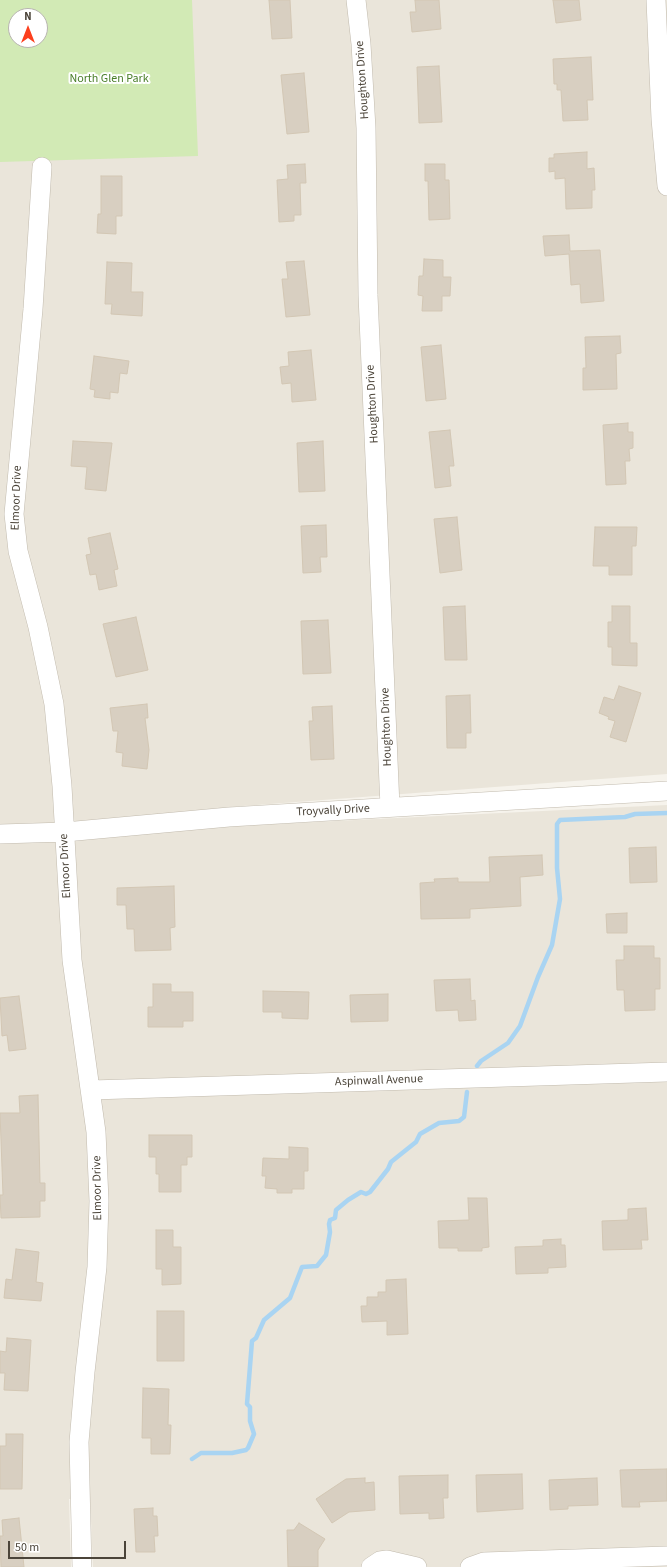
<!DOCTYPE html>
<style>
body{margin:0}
#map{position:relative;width:667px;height:1567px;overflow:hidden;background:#f6f3ec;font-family:"Source Sans 3",sans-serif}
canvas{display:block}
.north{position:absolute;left:8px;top:8px;width:40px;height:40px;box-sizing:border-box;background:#fff;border:1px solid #b7b4b0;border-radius:50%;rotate:0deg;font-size:11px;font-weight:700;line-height:16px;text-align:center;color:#4b4439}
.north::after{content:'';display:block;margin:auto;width:14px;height:18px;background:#fc3f1d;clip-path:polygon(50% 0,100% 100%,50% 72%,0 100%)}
.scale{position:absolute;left:8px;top:1541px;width:118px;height:18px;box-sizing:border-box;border:2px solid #4b4439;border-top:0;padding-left:5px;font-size:12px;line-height:14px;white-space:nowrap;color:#4b4439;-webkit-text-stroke:3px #fff;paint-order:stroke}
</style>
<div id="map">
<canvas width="667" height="1567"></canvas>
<div class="north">N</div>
<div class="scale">50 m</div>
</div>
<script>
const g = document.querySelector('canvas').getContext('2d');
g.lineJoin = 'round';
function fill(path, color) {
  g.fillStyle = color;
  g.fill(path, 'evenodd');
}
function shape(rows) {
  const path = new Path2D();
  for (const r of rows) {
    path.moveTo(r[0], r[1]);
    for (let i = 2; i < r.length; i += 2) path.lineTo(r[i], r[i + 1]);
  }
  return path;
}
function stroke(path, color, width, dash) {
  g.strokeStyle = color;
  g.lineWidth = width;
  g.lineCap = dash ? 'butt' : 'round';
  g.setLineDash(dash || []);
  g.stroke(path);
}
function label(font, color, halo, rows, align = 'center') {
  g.font = font + ' "Source Sans 3",sans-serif';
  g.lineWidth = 4;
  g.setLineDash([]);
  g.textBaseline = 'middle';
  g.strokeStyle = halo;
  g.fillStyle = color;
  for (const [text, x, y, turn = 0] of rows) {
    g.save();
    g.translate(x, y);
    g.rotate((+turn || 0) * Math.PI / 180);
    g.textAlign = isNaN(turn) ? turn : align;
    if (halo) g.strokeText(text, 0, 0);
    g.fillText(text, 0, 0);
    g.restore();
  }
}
const residential = shape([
 [0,0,667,0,667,774,230,807,231,826,667,805,667,1567,93,1567,90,1498,69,1499,71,1567,0,1567],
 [16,16,40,16,40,40,16,40]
]);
const green = shape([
 [0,0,192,0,198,156,0,162],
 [16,16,40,16,40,40,16,40]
]);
const stream = shape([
 [477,1066,481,1061,508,1043,520,1026,538,977,552,945,560,899,557,868,557,824,560,820,625,817,635,814,667,813],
 [192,1459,201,1453,232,1453,246,1450,248,1448,254,1434,250,1421,250,1407,247,1404,252,1341,256,1338,264,1320,290,1298,302,1267,317,1266,326,1255,330,1232,329,1224,330,1220,335,1218,336,1210,348,1200,361,1192,366,1194,370,1192,388,1169,391,1162,416,1142,420,1134,439,1123,459,1121,464,1117,467,1092]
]);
const building = shape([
 [269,0,290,0,292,38,272,39,269,0],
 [415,0,439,0,441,29,412,32,410,12,416,12,415,0],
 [553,0,579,0,581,20,556,23,553,0],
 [591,57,593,100,587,100,588,120,563,121,561,90,557,90,557,84,554,84,553,59,591,57],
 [439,66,442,122,419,123,417,67,439,66],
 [304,73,309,132,287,134,281,75,304,73],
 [587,152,587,169,594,168,595,190,592,190,592,208,566,209,565,178,555,179,555,171,549,172,549,158,554,158,554,154,587,152],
 [305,164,306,183,300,183,301,215,294,215,294,221,279,222,277,180,288,179,287,165,305,164],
 [425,164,445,164,445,180,449,180,450,219,429,220,428,181,425,181,425,164],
 [101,176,122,176,122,216,116,216,116,234,97,233,98,214,101,214,101,176],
 [569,235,570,251,600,250,604,301,581,303,580,284,571,285,569,254,545,256,543,236,569,235],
 [424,259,443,260,443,277,451,277,450,296,442,296,442,311,422,311,423,296,418,295,419,276,423,276,424,259],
 [304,261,310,315,286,317,282,279,288,279,286,262,304,261],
 [107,262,132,263,131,292,143,292,142,316,111,314,112,304,105,304,107,262],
 [620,336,621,353,616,354,617,389,583,390,583,368,586,368,585,337,620,336],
 [441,345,446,399,426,401,421,347,441,345],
 [311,350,316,400,292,402,291,383,282,384,280,367,289,366,288,352,311,350],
 [94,356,129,361,127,374,120,373,118,393,110,392,110,399,94,397,95,390,90,389,94,356],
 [628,423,628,432,633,432,633,448,629,449,630,461,625,461,626,484,606,485,603,425,628,423],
 [450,430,454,466,449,466,451,486,435,488,429,432,450,430],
 [73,441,112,443,106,491,85,489,87,467,71,466,73,441],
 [323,441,325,491,299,492,297,443,323,441],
 [457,517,462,570,440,573,434,519,457,517],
 [326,525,327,557,320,557,321,572,303,573,301,526,326,525],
 [595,527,637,527,636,546,632,546,632,575,609,575,609,566,593,566,595,527],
 [110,533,118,569,114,570,117,586,99,590,96,574,90,575,86,555,91,554,88,538,110,533],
 [465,606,467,660,445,660,443,607,465,606],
 [612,606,630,606,630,643,637,643,637,666,612,665,612,647,608,647,608,622,612,622,612,606],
 [136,617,148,670,116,677,103,624,136,617],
 [328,620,331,673,303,674,301,621,328,620],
 [619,686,641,693,626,742,610,737,615,721,608,719,609,717,599,713,604,697,614,700,619,686],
 [470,695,471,733,466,733,466,748,447,748,446,696,470,695],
 [147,704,148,718,145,718,149,750,147,769,122,766,123,753,116,752,118,731,113,731,110,708,147,704],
 [332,706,334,759,311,760,309,721,313,721,312,707,332,706],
 [656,847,657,882,630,883,629,848,656,847],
 [542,855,543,875,520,877,521,906,470,909,470,918,421,919,420,883,435,882,434,879,458,878,458,882,490,882,489,857,542,855],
 [174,886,175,927,170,928,171,950,135,951,134,929,127,929,126,905,117,905,117,888,174,886],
 [627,913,627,933,607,933,606,914,627,913],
 [624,946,654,946,654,958,660,958,660,989,655,989,655,1010,625,1011,624,990,617,990,616,960,624,960,624,946],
 [470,979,471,1001,475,1000,476,1020,459,1021,458,1010,436,1011,434,980,470,979],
 [153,984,171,984,171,992,193,992,193,1021,183,1021,183,1027,148,1027,148,1007,153,1007,153,984],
 [263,991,309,992,308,1019,282,1018,282,1012,263,1012,263,991],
 [388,994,388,1021,351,1022,350,995,388,994],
 [19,996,26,1049,9,1051,7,1035,2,1036,0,998,19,996],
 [38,1095,40,1183,45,1183,45,1201,40,1201,40,1217,1,1218,0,1195,3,1195,0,1113,20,1113,19,1096,38,1095],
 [149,1135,192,1135,192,1157,187,1157,187,1165,181,1165,181,1192,159,1192,159,1174,156,1174,156,1157,149,1157,149,1135],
 [289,1147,308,1148,308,1171,304,1171,304,1189,292,1189,292,1193,277,1193,277,1189,265,1188,266,1176,262,1176,263,1158,289,1159,289,1147],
 [468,1198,487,1198,489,1247,482,1248,482,1251,458,1251,458,1248,439,1248,438,1221,469,1220,468,1198],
 [646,1208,648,1240,641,1240,642,1249,603,1250,602,1221,628,1220,628,1209,646,1208],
 [156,1230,173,1230,173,1247,181,1247,181,1284,162,1285,162,1269,156,1269,156,1230],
 [561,1239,561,1245,565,1245,566,1267,548,1268,548,1273,516,1274,515,1247,543,1246,543,1240,561,1239],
 [16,1249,39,1252,36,1282,43,1283,41,1301,4,1298,6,1279,12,1280,16,1249],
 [406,1279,408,1334,387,1335,387,1321,362,1322,361,1306,367,1306,367,1297,378,1297,378,1292,386,1292,386,1280,406,1279],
 [157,1311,184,1311,184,1361,157,1361,157,1311],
 [7,1338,31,1340,28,1391,4,1390,5,1373,0,1373,0,1351,6,1352,7,1338],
 [143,1388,169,1389,168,1425,171,1425,170,1454,151,1454,151,1438,142,1438,143,1388],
 [6,1434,23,1434,22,1489,0,1489,0,1446,6,1446,6,1434],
 [667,1469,667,1501,639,1502,640,1507,622,1507,620,1470,667,1469],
 [522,1474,523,1509,477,1512,476,1475,522,1474],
 [448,1475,448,1498,443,1498,444,1518,429,1519,429,1513,400,1514,399,1476,448,1475],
 [365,1478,365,1483,374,1482,375,1510,349,1512,332,1523,316,1499,346,1479,365,1478],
 [597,1478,598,1505,568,1506,568,1509,550,1510,549,1480,597,1478],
 [153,1508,153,1516,157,1516,158,1536,154,1536,155,1552,136,1552,134,1509,153,1508],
 [19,1518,24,1567,1,1567,0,1536,3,1536,2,1520,19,1518],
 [299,1523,325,1539,318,1550,318,1567,288,1567,287,1530,294,1530,299,1523]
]);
const minor = shape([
 [356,0,361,44,366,128,368,295,390,807],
 [656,0,661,119,667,186],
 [42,167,33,309,14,514,18,551,38,627,54,704,62,786,72,960,96,1132,99,1201,97,1267,85,1372,79,1442,82,1567],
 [0,834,65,832,229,817,667,791],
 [92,1090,667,1072],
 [371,1567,380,1561,387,1560,417,1567],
 [470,1567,484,1562,667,1556]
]);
const parkNames = [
 ["North Glen Park",109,79]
];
const streetNames = [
 ["Houghton Drive",363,80,-94],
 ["Houghton Drive",373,404,-93],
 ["Elmoor Drive",17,498,-88],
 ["Houghton Drive",387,727,-92],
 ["Troyvally Drive",333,811,-3],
 ["Elmoor Drive",66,866,-93],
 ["Aspinwall Avenue",379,1081,-2],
 ["Elmoor Drive",98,1188,-91]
];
fill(residential, '#eae5da');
fill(green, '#d2eab5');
stroke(stream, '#a9d4f2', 4.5);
fill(building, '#d8cfc1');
stroke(building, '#d3c7b4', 1);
stroke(minor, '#c2bbae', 20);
stroke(minor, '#fff', 19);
label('12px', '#4a7f2a', '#fff', parkNames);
label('12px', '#4b4439', '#fff', streetNames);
</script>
